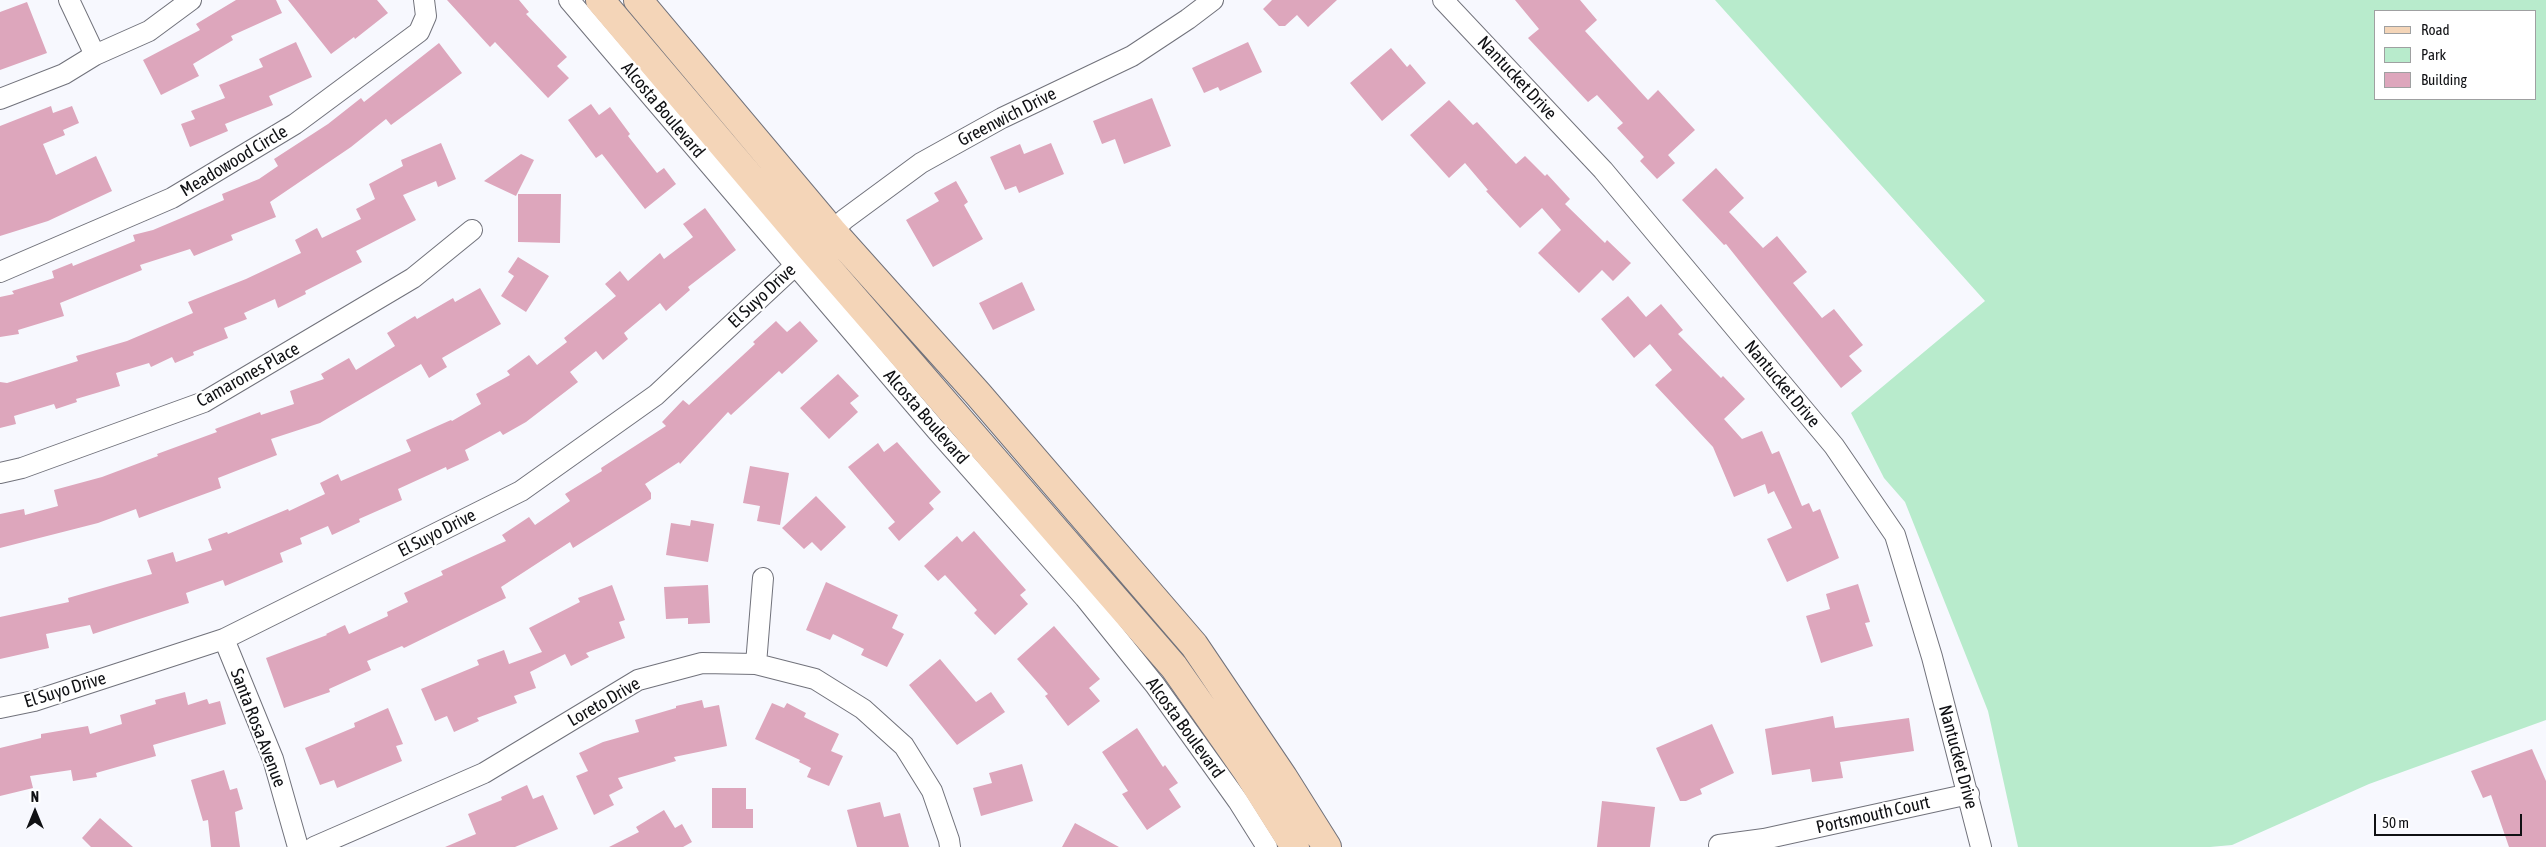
<!DOCTYPE html>
<style>
body{margin:0}
#map{position:relative;width:2546px;height:847px;overflow:hidden;background:#f7f8fe;font-family:"Asap Condensed",sans-serif}
canvas{display:block}
.legend{position:absolute;left:2374px;top:10px;width:162px;height:90px;box-sizing:border-box;background:#fff;border:1px solid #9fa0a1;margin:0;padding:6px 9px;list-style:none;font-size:15px;color:#101114}
.legend li{display:flex;align-items:center;gap:10px;height:25px}
.legend b{width:25px;border:1px solid #9fa0a1}
.north{position:absolute;left:10px;top:787px;width:50px;height:50px;-webkit-text-stroke:4px #fff;paint-order:stroke;rotate:0deg;font-size:14px;font-weight:700;line-height:20px;text-align:center;color:#101114}
.north::after{content:'';display:block;margin:auto;width:18px;height:22px;background:#101114;clip-path:polygon(50% 0,100% 100%,50% 72%,0 100%)}
.scale{position:absolute;left:2374px;top:814px;width:148px;height:22px;box-sizing:border-box;border:2px solid #101114;border-top:0;padding-left:6px;font-size:15px;line-height:18px;white-space:nowrap;color:#101114;-webkit-text-stroke:4px #fff;paint-order:stroke}
</style>
<div id="map">
<canvas width="2546" height="847"></canvas>
<ul class="legend">
<li><b style="height:6px;background:#f4d5b8"></b>Road</li>
<li><b style="height:14px;background:#b8ebcc"></b>Park</li>
<li><b style="height:14px;background:#dda6bc"></b>Building</li>
</ul>
<div class="north">N</div>
<div class="scale">50 m</div>
</div>
<script>
const g = document.querySelector('canvas').getContext('2d');
g.lineJoin = 'round';
function fill(path, color) {
  g.fillStyle = color;
  g.fill(path, 'evenodd');
}
function shape(rows) {
  const path = new Path2D();
  for (const r of rows) {
    path.moveTo(r[0], r[1]);
    for (let i = 2; i < r.length; i += 2) path.lineTo(r[i], r[i + 1]);
  }
  return path;
}
function stroke(path, color, width, dash) {
  g.strokeStyle = color;
  g.lineWidth = width;
  g.lineCap = dash ? 'butt' : 'round';
  g.setLineDash(dash || []);
  g.stroke(path);
}
function label(font, color, halo, rows, align = 'center') {
  g.font = font + ' "Asap Condensed",sans-serif';
  g.lineWidth = 4.5;
  g.setLineDash([]);
  g.textBaseline = 'middle';
  g.strokeStyle = halo;
  g.fillStyle = color;
  for (const [text, x, y, turn = 0] of rows) {
    g.save();
    g.translate(x, y);
    g.rotate((+turn || 0) * Math.PI / 180);
    g.textAlign = isNaN(turn) ? turn : align;
    if (halo) g.strokeText(text, 0, 0);
    g.fillText(text, 0, 0);
    g.restore();
  }
}
const green = shape([
 [1715,0,2546,0,2546,720,2369,784,2232,845,2210,847,2018,847,1988,711,1905,502,1884,478,1851,413,1985,301],
 [2375,11,2535,11,2535,99,2375,99]
]);
const building = shape([
 [236,0,276,0,282,13,231,36,233,40,193,64,199,76,161,95,143,60,200,30,196,24],
 [288,0,377,0,388,13,355,39,354,37,331,54],
 [447,0,519,0,529,12,526,14,567,57,557,66,569,78,548,98,495,42,490,47],
 [1272,0,1337,0,1308,27,1297,15,1285,26,1279,26,1263,9],
 [1515,0,1580,0,1597,20,1585,31,1648,100,1658,90,1695,130,1668,155,1675,163,1657,179,1640,161,1644,157,1617,128,1623,123,1597,95,1588,102,1528,38,1539,29],
 [27,2,47,53,0,70,0,12],
 [296,42,312,77,269,96,273,105,225,124,228,131,190,147,181,124,195,119,191,111,225,98,219,85,263,67,259,59],
 [1248,42,1262,72,1220,91,1218,87,1204,93,1192,68],
 [439,43,462,73,391,125,386,119,351,147,270,202,276,217,231,235,233,240,194,256,190,249,140,265,142,270,60,303,64,316,18,330,19,334,0,337,0,297,14,294,12,291,54,278,52,271,72,263,73,266,135,241,133,235,153,230,224,200,222,194,259,179,278,166,274,159,328,124,361,98,364,102],
 [1391,48,1407,67,1410,64,1426,83,1382,121,1350,83],
 [1152,98,1171,146,1124,164,1115,139,1102,144,1093,121],
 [1449,100,1473,125,1477,122,1516,164,1525,156,1545,176,1547,174,1570,199,1565,204,1605,243,1607,240,1631,263,1613,281,1602,270,1579,293,1538,253,1561,230,1542,208,1520,228,1486,191,1488,190,1465,163,1449,178,1410,135],
 [591,104,599,115,610,107,630,134,628,136,657,173,664,168,676,184,645,209,602,154,596,158,568,120],
 [51,106,53,113,72,106,79,123,63,130,65,135,43,144,56,175,96,156,112,191,48,221,0,236,0,126],
 [441,143,456,179,438,187,436,181,403,195,416,220,356,251,362,262,305,291,306,294,278,308,275,299,244,313,247,319,224,328,228,338,193,352,194,355,175,363,172,357,151,367,149,363,116,373,120,386,76,399,77,402,56,409,54,404,14,416,16,424,0,428,0,382,7,383,78,361,76,356,127,341,193,313,188,302,246,279,301,253,295,240,317,228,322,238,361,219,356,209,375,199,369,184,403,166,401,160],
 [1051,143,1064,174,1019,193,1016,186,1005,190,990,157,1020,144,1024,154],
 [521,154,534,160,516,196,484,181],
 [1716,168,1744,198,1729,212,1763,248,1777,236,1807,272,1793,283,1822,318,1834,309,1863,345,1849,356,1862,371,1841,388,1726,244,1724,245,1682,200],
 [956,181,968,202,964,205,983,239,933,267,906,220,939,201,934,193],
 [518,194,561,194,560,243,518,242],
 [705,208,736,250,688,287,690,290,666,311,660,303,624,333,628,339,603,360,596,351,570,372,578,382,526,422,503,435,500,431,465,450,469,460,447,470,446,467,398,489,402,500,359,519,360,522,332,535,328,526,300,538,302,544,280,553,283,562,225,586,223,580,186,593,189,603,93,634,90,625,46,634,49,648,0,659,0,617,69,602,68,598,152,574,147,560,173,552,176,562,212,550,208,539,227,532,228,534,288,509,289,511,325,494,320,483,338,474,341,481,411,451,406,440,451,420,452,421,481,404,476,394,510,375,507,371,529,355,537,365,567,342,564,338,616,296,605,284,620,271,628,281,660,253,664,259,693,237,683,224],
 [518,257,549,276,526,312,501,296,514,276,508,272],
 [1022,282,1035,310,993,330,979,303],
 [480,288,501,324,442,358,447,367,429,378,421,364,320,423,271,439,277,455,218,478,221,488,139,518,136,509,98,523,0,548,0,514,24,509,25,515,58,506,54,490,102,477,158,456,157,454,217,432,215,429,260,412,261,415,294,404,290,391,324,379,321,374,349,358,356,370,395,346,387,333,415,316,417,319,453,298,455,302],
 [1628,296,1646,317,1661,304,1683,330,1678,334,1721,378,1723,376,1745,399,1724,419,1742,439,1762,431,1772,454,1779,451,1802,506,1809,503,1813,512,1820,509,1839,558,1787,582,1767,539,1792,528,1774,491,1768,494,1765,484,1734,497,1713,447,1655,385,1672,370,1650,344,1634,358,1601,319],
 [776,321,787,332,800,321,818,341,782,374,779,371,731,415,728,412,680,464,679,462,645,484,651,493,651,499,573,548,570,542,501,587,506,598,404,648,402,646,367,661,371,670,329,689,330,692,284,708,266,658,327,635,326,634,345,625,349,634,388,616,387,612,408,602,404,593,443,575,441,571,506,541,502,535,529,517,535,525,570,501,565,494,602,471,601,468,666,426,662,422,683,400,689,405,755,344,753,342],
 [838,374,859,396,850,403,858,412,829,439,800,408],
 [897,442,941,492,929,503,934,509,899,541,888,528,895,522,848,467,878,443,884,452],
 [750,466,789,473,780,525,757,521,760,506,743,503],
 [816,496,846,527,821,551,812,542,804,549,782,528],
 [691,520,714,524,708,562,666,555,671,523,690,526],
 [974,531,1026,590,1020,595,1028,604,995,635,974,613,977,610,945,575,938,581,924,566,957,536,962,542],
 [826,582,898,615,892,628,904,634,887,667,861,655,864,649,833,634,830,640,806,630],
 [1858,584,1870,622,1865,623,1873,646,1821,663,1806,616,1830,609,1826,594],
 [612,585,625,620,619,622,625,638,586,653,589,657,571,666,565,654,530,672,536,688,514,696,517,703,477,718,479,721,454,732,447,716,435,721,421,689,479,665,477,660,504,650,509,664,542,652,529,628,580,602,578,598],
 [708,585,710,623,688,624,688,618,666,619,664,587],
 [1054,626,1100,679,1089,688,1100,701,1068,726,1045,696,1048,694,1017,659],
 [940,659,976,702,991,692,1005,712,957,745,909,685],
 [185,692,188,705,207,699,209,704,220,701,226,724,153,745,156,756,96,773,97,777,73,781,71,770,30,776,33,788,0,796,0,748,41,738,41,734,88,726,90,734,122,724,120,715,156,704,155,700],
 [702,700,704,708,719,705,727,746,674,757,676,761,618,778,623,788,609,795,614,805,594,815,576,776,588,771,579,753,603,742,639,732,635,720,676,708,676,706],
 [772,703,784,708,787,703,806,713,804,717,839,734,831,751,843,756,829,786,807,777,811,768,799,762,800,760,755,739],
 [388,708,403,744,396,746,402,761,337,788,334,780,320,785,305,748,355,727,354,723],
 [1833,716,1835,728,1909,718,1914,751,1840,762,1843,778,1812,782,1810,769,1772,775,1765,729],
 [1712,724,1734,773,1700,789,1702,794,1686,801,1680,801,1656,748],
 [1137,728,1163,767,1165,765,1178,783,1169,789,1181,807,1147,830,1122,794,1128,791,1102,752],
 [2532,749,2546,781,2546,847,2509,847,2491,795,2483,798,2471,771],
 [1022,764,1033,801,981,816,973,788,992,783,989,773],
 [224,770,230,790,237,788,243,809,235,812,240,847,211,847,208,820,203,821,191,780],
 [527,785,533,799,543,795,558,829,515,847,445,847,476,834,468,814,502,800,501,797],
 [712,788,746,788,746,809,753,809,753,828,712,828],
 [1602,801,1655,807,1650,847,1597,847],
 [880,802,884,817,900,813,909,847,857,847,847,810],
 [664,810,675,828,682,824,692,842,683,847,609,847,639,832,636,827],
 [100,818,133,847,91,847,82,838],
 [1075,823,1119,847,1062,847]
]);
const street = shape([
 [69,0,95,55],
 [569,0,937,431,1085,598,1155,685,1238,801,1267,847],
 [1443,0,1603,170,1834,446,1895,535,1932,657,1981,847],
 [0,99,64,74,95,55,149,31,191,0],
 [0,272,172,198,295,124,419,32,426,16,424,0],
 [0,473,22,468,204,402,413,278,472,230],
 [224,639,273,759,298,847],
 [756,664,763,578],
 [0,708,34,701,224,639,521,491,656,395,845,219,921,163,1002,118,1132,56,1188,19,1213,0],
 [1719,845,1764,839,1969,794],
 [314,847,484,773,638,680,702,663,756,664,815,679,863,709,904,746,932,791,949,840,950,847]
]);
const secondary = shape([
 [600,0,812,250,1174,667,1247,771,1295,847],
 [638,0,832,231,978,394,1194,645,1283,777,1327,847]
]);
const streetNames = [
 ["Nantucket Drive",1517,78,47],
 ["Alcosta Boulevard",663,110,50],
 ["Greenwich Drive",1007,117,-27],
 ["Meadowood Circle",234,161,-31],
 ["El Suyo Drive",762,296,-43],
 ["Camarones Place",248,375,-29],
 ["Nantucket Drive",1782,384,50],
 ["Alcosta Boulevard",926,417,49],
 ["El Suyo Drive",437,533,-27],
 ["El Suyo Drive",65,690,-17],
 ["Loreto Drive",604,702,-30],
 ["Santa Rosa Avenue",258,728,69],
 ["Alcosta Boulevard",1185,728,54],
 ["Nantucket Drive",1958,757,75],
 ["Portsmouth Court",1873,815,-13]
];
fill(green, '#b8ebcc');
fill(building, '#dda6bc');
stroke(street, '#71727b', 22);
stroke(secondary, '#71727b', 30);
stroke(street, '#fff', 20);
stroke(secondary, '#f4d5b8', 28);
label('18px', '#101114', '#fff', streetNames);
</script>
